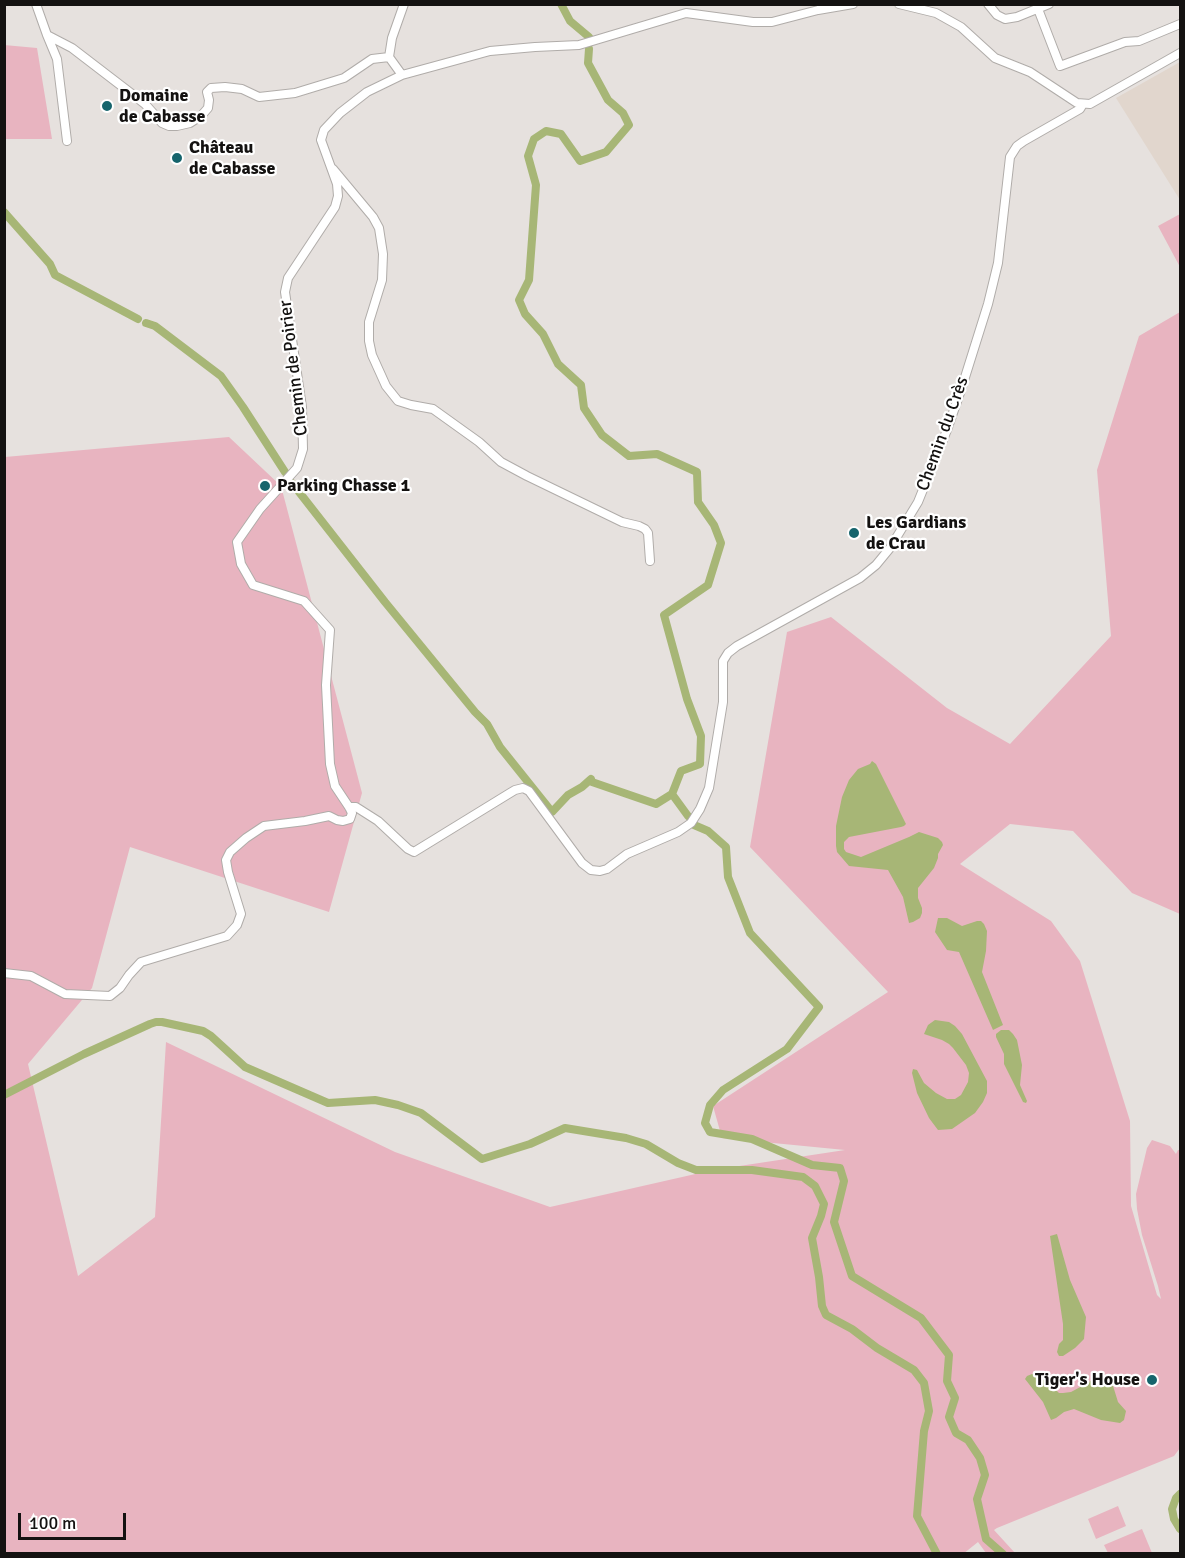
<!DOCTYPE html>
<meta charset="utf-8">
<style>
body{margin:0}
#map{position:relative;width:1185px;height:1558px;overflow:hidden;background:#e6e1de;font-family:Signika,sans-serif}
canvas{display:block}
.frame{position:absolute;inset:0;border:6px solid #141211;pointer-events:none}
.scale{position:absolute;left:18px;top:1513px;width:108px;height:27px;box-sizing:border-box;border:3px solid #141211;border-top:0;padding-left:8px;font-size:18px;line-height:21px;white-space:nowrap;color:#141211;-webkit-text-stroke:4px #fff;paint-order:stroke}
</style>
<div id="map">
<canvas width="1185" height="1558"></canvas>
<div class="frame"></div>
<div class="scale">100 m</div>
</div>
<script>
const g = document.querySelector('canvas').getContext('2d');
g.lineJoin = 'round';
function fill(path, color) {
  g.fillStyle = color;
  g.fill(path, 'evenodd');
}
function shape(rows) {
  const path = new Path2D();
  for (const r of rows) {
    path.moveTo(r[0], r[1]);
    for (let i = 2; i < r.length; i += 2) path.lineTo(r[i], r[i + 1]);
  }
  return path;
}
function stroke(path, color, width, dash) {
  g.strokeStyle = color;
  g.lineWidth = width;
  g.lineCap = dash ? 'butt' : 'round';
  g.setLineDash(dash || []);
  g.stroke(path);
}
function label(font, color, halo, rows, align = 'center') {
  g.font = font + ' Signika,sans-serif';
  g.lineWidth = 4.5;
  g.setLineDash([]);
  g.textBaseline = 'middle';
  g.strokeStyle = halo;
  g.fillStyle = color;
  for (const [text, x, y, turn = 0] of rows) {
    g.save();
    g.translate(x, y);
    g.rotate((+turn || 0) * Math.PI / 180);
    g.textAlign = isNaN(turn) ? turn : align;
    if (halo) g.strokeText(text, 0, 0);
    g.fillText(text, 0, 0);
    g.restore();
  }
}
const built = shape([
 [1180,62,1180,200,1116,98]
]);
const green = shape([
 [4,45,37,48,52,139,5,139],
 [1180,214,1180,267,1158,226],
 [1180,312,1180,914,1132,893,1073,831,1010,824,960,864,1051,921,1080,961,1130,1121,1131,1206,1157,1295,1161,1299,1158,1286,1142,1235,1137,1209,1136,1194,1147,1148,1152,1140,1170,1146,1176,1154,1178,1150,1180,1150,1180,1448,1174,1456,997,1528,994,1530,1015,1553,986,1553,978,1542,963,1554,5,1554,5,457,229,437,281,486,362,793,329,912,130,847,92,988,28,1064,78,1276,155,1217,166,1042,395,1152,550,1207,713,1170,845,1150,722,1138,713,1106,888,992,750,847,787,632,831,617,947,708,1010,744,1111,636,1097,470,1139,336],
 [1118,1506,1126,1526,1096,1539,1088,1519],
 [1142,1529,1152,1553,1108,1553,1104,1545]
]);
const water = shape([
 [872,761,876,764,906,824,904,826,901,827,849,837,844,842,844,849,846,852,861,857,909,837,919,832,938,838,942,842,943,845,938,854,938,858,934,868,918,888,918,898,922,908,922,913,920,918,913,922,909,923,903,897,888,870,849,866,837,852,836,846,836,826,842,797,849,780,858,769,870,764],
 [938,918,947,918,962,926,977,921,981,921,984,924,987,931,986,951,982,972,1003,1025,993,1030,959,952,947,950,935,932],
 [935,1020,949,1022,955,1026,962,1034,987,1081,987,1093,983,1102,975,1113,952,1129,938,1130,929,1118,917,1093,912,1073,913,1069,917,1070,924,1083,936,1093,947,1099,955,1099,961,1095,968,1082,969,1073,966,1065,953,1048,949,1044,942,1040,924,1034,928,1025],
 [1001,1030,1009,1030,1013,1034,1017,1040,1022,1065,1020,1085,1027,1101,1026,1103,1023,1102,1004,1064,1004,1054,996,1037,996,1034],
 [1057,1234,1070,1280,1086,1317,1084,1339,1075,1348,1063,1356,1059,1356,1057,1352,1059,1344,1063,1340,1063,1324,1050,1236],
 [1032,1374,1037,1374,1047,1381,1059,1393,1063,1393,1071,1392,1084,1385,1092,1380,1094,1374,1099,1375,1105,1379,1110,1376,1118,1402,1126,1411,1124,1420,1120,1423,1101,1420,1074,1409,1064,1412,1056,1418,1051,1420,1043,1402,1025,1379,1027,1376]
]);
const canal = shape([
 [561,4,570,21,589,37],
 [589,49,588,63,608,100,623,113,629,125,606,152,580,161,561,134,546,131,534,139,528,156,536,185,529,280,519,300,525,314,543,334,558,364,581,385,584,408,602,435,629,456,657,454,697,472,698,502,714,525,721,543,708,585,664,615,687,699,701,736,700,764,681,771,672,794,688,816],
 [4,212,50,264,55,275,138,319],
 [146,323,155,326,221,376,243,407,285,472],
 [292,483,385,602,475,712,487,724,500,747,552,812,568,795,582,787,591,779,592,782,656,804,672,794],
 [694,825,708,831,726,847,728,877,750,933,819,1007,787,1049,723,1090,710,1105,705,1123,710,1132,752,1139,812,1165,840,1168,844,1181,834,1222,852,1276,921,1318,949,1355,947,1381,955,1398,949,1417,956,1433,968,1440,980,1458,985,1475,977,1499,986,1539,1003,1554],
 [4,1095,84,1054,150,1024,156,1022,162,1022,203,1031,211,1036,245,1067,328,1103,375,1100,398,1105,421,1113,482,1159,530,1144,565,1128,626,1138,646,1144,678,1163,696,1170,752,1170,803,1177,815,1186,824,1204,821,1216,812,1238,819,1277,822,1306,826,1315,852,1329,877,1348,914,1370,924,1383,929,1411,924,1431,917,1516,937,1554],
 [1180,1494,1176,1498,1172,1509,1174,1519,1180,1529]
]);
const minor = shape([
 [36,4,47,35,72,48,145,104,162,123,169,126,177,126,190,123,201,116,208,108,209,100,207,92,211,88,225,87,242,89,259,97,295,93,344,78,372,59,389,57],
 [899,4,936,13,961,27,995,58,1030,72,1077,103,1090,104,1180,53],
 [988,4,997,15,1005,19,1017,17,1049,4],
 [1038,9,1060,66,1125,42,1139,41,1180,24],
 [47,35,57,59,67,141],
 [389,57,402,75,490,51,535,47,579,45,686,13,753,22,772,22,818,10,853,4],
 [389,57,392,38,404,4],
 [333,169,373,217,379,228,383,254,382,280,369,322,369,341,372,355,386,386,398,401,411,405,433,409,479,442,501,462,527,476,622,522,639,526,645,529,648,533,650,561],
 [349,807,356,807,378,821,408,849,414,852,510,793,515,790,523,788,529,791,582,863,591,870,600,871,607,869,627,854,678,832,691,823,700,809,709,788,723,702,723,661,728,653,737,646,860,578,876,565,890,548,918,502,947,430,961,390,988,304,998,263,1010,157,1017,146,1024,141,1080,109,1083,104],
 [4,973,31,976,65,994,110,996,120,988,129,975,141,962,227,936,237,925,241,914,228,872,226,860,230,852,246,838,264,826,305,821,329,816,337,820,343,821,350,819,352,813,349,807,335,786,330,764,326,685,330,630,304,601,253,585,241,564,237,542,260,509,297,468,303,449,302,407,285,292,288,278,335,207,338,196,337,184,321,140,324,130,340,113,367,92,402,75]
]);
const markers = [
 [107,106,6,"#16646c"],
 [177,158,6,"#16646c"],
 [265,486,6,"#16646c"],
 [854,533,6,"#16646c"],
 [1152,1380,6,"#16646c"]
];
const poiNames = [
 ["Domaine",119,96],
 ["de Cabasse",119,117],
 ["Château",189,148],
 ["de Cabasse",189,169],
 ["Parking Chasse 1",277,486],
 ["Les Gardians",866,523],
 ["de Crau",866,544],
 ["Tiger's House",1140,1380,"right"]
];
const streetNames = [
 ["Chemin de Poirier",294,368,-97],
 ["Chemin du Crès",943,434,-70]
];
fill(built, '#e1d6cd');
fill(green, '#e8b4c0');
fill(water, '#a7b676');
stroke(canal, '#a7b676', 8);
stroke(minor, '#b0aca9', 10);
stroke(minor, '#fff', 8);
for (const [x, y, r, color] of markers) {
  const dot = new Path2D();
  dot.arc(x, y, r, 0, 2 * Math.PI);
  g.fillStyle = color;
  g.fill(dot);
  stroke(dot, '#fff', 2);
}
label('bold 18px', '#141211', '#fff', poiNames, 'left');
label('18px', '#141211', '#fff', streetNames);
</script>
